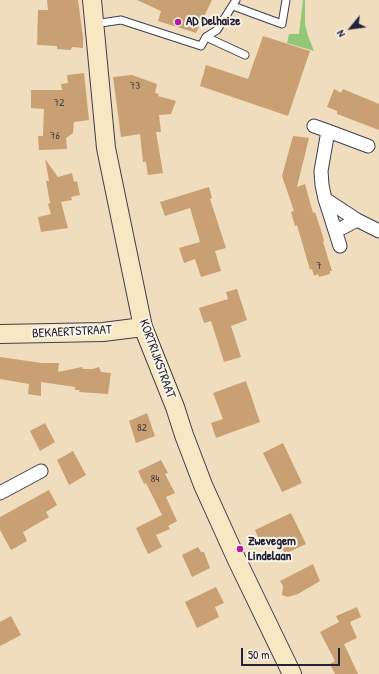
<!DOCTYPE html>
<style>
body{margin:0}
#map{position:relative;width:379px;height:674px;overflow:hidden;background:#f0ddbd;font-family:"Patrick Hand",sans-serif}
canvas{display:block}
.north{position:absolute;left:331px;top:8px;width:40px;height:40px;-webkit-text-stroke:3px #fcf5e5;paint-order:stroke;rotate:241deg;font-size:11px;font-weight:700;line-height:16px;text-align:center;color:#22223b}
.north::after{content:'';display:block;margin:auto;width:14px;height:18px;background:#22223b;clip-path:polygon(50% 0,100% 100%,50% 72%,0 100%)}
.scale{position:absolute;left:241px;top:648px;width:99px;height:18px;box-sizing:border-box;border:2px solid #22223b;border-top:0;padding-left:5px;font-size:12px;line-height:14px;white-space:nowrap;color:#22223b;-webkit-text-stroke:3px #fcf5e5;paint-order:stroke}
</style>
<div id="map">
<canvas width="379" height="674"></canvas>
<div class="north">N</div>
<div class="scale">50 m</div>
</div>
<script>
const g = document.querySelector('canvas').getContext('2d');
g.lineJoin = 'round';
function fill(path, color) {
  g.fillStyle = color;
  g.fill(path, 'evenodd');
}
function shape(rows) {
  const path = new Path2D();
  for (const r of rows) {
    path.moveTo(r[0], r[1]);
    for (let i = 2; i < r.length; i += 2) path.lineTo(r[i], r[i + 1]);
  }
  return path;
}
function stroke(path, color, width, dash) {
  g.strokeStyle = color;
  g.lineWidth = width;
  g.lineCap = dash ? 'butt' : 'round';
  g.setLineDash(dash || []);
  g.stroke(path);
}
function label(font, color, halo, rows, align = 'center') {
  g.font = font + ' "Patrick Hand",sans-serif';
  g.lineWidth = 4;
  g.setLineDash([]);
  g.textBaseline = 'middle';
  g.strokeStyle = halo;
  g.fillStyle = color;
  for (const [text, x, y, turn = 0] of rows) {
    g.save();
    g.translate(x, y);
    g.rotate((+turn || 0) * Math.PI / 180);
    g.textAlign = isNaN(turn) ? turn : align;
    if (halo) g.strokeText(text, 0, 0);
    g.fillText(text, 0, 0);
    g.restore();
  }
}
const green = shape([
 [303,0,305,0,305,24,308,36,314,51,287,43,289,34,299,34]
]);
const building = shape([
 [47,0,78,0,83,37,83,48,72,47,71,50,57,49,57,46,37,45,38,10,48,10],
 [137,0,212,0,196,33,158,21,161,11],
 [263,36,310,51,288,116,200,86,206,65,248,79],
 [84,73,89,120,74,122,73,133,66,138,67,149,39,150,38,136,43,136,44,109,31,108,31,90,62,90,61,84,68,83,67,75],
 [132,75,157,84,155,93,159,94,158,96,176,101,171,114,159,115,161,132,156,132,163,173,148,175,146,162,143,162,140,134,121,137,113,77],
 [334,89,341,93,343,89,379,104,379,130,337,114,337,111,327,107],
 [293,136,309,138,297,187,305,184,313,213,315,212,321,230,324,241,323,242,332,271,330,271,330,274,319,277,318,274,314,276,312,269,310,270,297,225,295,226,291,212,294,211,282,176],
 [45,159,58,177,72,173,74,182,77,181,80,195,71,197,72,200,61,202,68,228,41,232,38,217,51,214,48,204,50,203,46,181,49,181],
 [209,187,212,198,210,199,226,248,215,251,221,271,201,277,195,259,184,263,179,248,200,242,190,208,165,216,160,202],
 [237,289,247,320,231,326,241,357,224,362,211,321,204,323,199,308,228,299,226,292],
 [0,357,42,363,59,363,58,372,82,367,83,369,93,369,99,367,101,372,111,373,108,394,79,392,80,390,75,390,75,387,41,382,41,396,28,394,29,384,0,379],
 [246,381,260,422,216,438,211,423,223,419,213,393],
 [147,413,155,436,136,443,129,421],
 [45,423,55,442,40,451,30,431],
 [283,443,302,483,282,492,263,453],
 [73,451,86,475,69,485,57,460],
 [161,460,168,473,165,474,175,493,166,497,177,521,168,526,170,529,156,535,162,547,148,554,136,528,162,515,146,483,144,484,138,471],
 [49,490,57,505,46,512,49,517,23,532,27,541,11,550,0,530,0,517],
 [291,513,306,544,285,554,276,538,261,545,255,530],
 [198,547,201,552,204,552,210,568,192,577,182,555],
 [313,564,320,581,298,594,288,597,282,595,283,586,280,581],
 [216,587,224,603,215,607,219,617,197,628,185,602],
 [357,607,361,617,350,622,357,638,344,644,358,674,335,674,330,664,335,661,320,632,339,622,336,616],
 [11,616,21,635,0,646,0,622]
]);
const lane = shape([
 [233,6,282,24,286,0],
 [94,24,121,20,201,46,206,37,245,55],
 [206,37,217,30,236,0]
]);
const street = shape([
 [314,126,328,131],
 [368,146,328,131,321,171,322,185,325,199,357,220,379,231],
 [325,199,340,246],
 [335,229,342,228,357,220],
 [0,493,41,471]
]);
const secondary = shape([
 [92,0,106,148,143,327,175,407,184,435,203,485,236,558,292,674],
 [0,334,103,332,143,327]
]);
const markers = [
 [178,22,4,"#b5179e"],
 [240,549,4,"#b5179e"]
];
const numberNames = [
 ["73",135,86],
 ["72",59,103],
 ["76",55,136],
 ["7",319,266],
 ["82",142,428],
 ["84",155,479]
];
const poiNames = [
 ["AD Delhaize",186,22],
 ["Zwevegem",248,542],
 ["Lindelaan",248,557]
];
const streetNames = [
 ["BEKAERTSTRAAT",72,332,-3],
 ["KORTRIJKSTRAAT",157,359,70]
];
fill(green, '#93c778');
fill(building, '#c8a073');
stroke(lane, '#413e4e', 9);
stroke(street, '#413e4e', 15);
stroke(secondary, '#413e4e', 20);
stroke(lane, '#fff', 7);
stroke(street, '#fff', 13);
stroke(secondary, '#f8e7c3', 18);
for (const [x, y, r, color] of markers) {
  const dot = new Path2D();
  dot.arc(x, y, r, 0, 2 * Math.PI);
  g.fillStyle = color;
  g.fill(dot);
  stroke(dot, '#fcf5e5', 1.5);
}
label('11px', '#4c4249', null, numberNames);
label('bold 13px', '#22223b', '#fcf5e5', poiNames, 'left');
label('13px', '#22223b', '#fcf5e5', streetNames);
</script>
